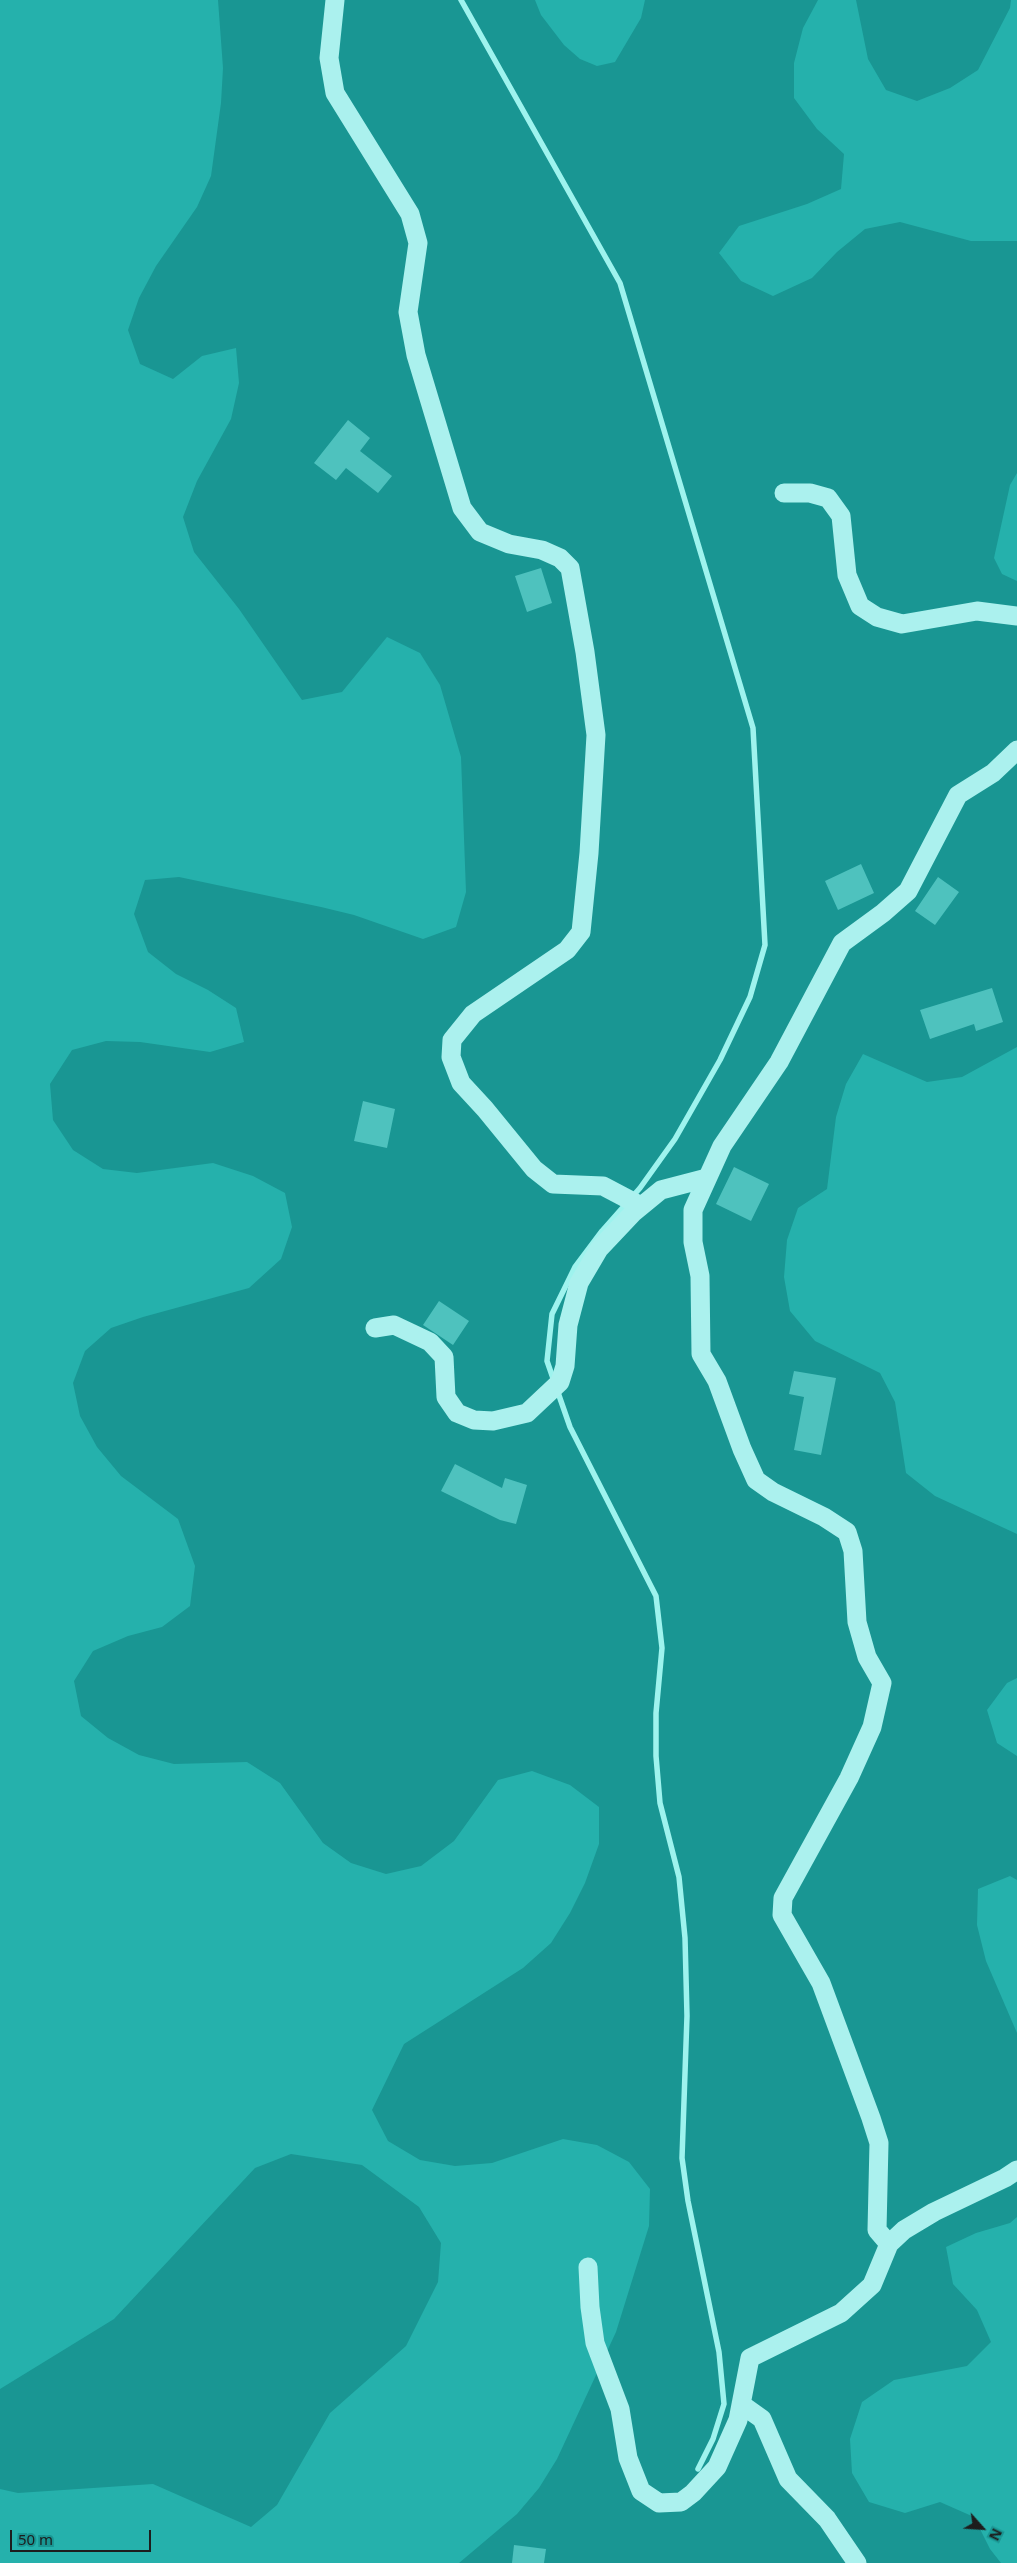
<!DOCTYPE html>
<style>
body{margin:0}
#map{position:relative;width:1017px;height:2563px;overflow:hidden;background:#199693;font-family:"Noto Sans",sans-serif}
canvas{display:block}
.north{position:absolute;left:957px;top:2503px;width:50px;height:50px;-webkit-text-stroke:4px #199693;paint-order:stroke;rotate:116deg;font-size:14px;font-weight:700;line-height:20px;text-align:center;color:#1d1d1d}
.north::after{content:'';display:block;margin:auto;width:18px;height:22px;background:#1d1d1d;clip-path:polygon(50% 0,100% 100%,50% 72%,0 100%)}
.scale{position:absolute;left:10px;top:2530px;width:141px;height:22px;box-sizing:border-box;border:2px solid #1d1d1d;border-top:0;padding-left:6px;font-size:15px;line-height:18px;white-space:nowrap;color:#1d1d1d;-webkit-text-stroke:4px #199693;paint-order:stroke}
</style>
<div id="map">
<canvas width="1017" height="2563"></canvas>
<div class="north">N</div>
<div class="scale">50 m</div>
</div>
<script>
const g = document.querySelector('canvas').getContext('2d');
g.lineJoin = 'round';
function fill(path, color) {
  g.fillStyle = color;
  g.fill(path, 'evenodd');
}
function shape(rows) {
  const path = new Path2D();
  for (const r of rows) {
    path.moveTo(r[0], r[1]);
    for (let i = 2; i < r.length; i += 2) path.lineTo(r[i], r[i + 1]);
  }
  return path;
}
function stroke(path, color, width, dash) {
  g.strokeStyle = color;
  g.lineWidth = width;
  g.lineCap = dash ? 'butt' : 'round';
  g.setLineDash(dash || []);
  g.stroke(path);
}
const green = shape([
 [0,0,218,0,223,68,221,103,211,176,197,207,156,266,139,298,128,330,140,364,173,379,202,356,236,348,239,383,231,419,197,481,183,517,194,552,239,609,302,700,342,692,387,637,420,653,440,685,461,757,466,892,456,927,423,939,354,915,321,907,179,877,145,880,134,914,148,952,176,974,208,990,236,1008,244,1042,210,1052,140,1042,106,1041,72,1050,50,1084,53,1120,73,1150,103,1169,137,1173,213,1163,253,1176,285,1193,292,1227,281,1259,249,1288,143,1317,111,1328,85,1351,73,1383,80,1416,97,1447,121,1476,178,1519,195,1566,190,1606,162,1627,128,1636,93,1651,74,1681,81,1716,108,1738,139,1755,174,1764,247,1762,280,1783,323,1843,351,1863,386,1874,421,1866,454,1841,498,1780,532,1771,570,1785,599,1807,599,1844,585,1883,570,1913,551,1943,523,1968,404,2044,372,2110,388,2141,420,2160,455,2166,492,2163,563,2139,597,2145,629,2162,650,2189,649,2226,616,2332,557,2459,539,2488,517,2514,459,2563,0,2563,0,2489,18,2493,153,2484,251,2527,277,2505,330,2413,406,2346,438,2282,441,2243,419,2207,362,2165,291,2154,255,2168,114,2319,0,2389],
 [535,0,645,0,641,18,615,62,597,66,580,59,564,45,541,15],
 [818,0,856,0,868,59,886,90,917,101,950,88,978,70,1010,8,1011,0,1017,0,1017,241,971,241,900,222,865,229,837,252,812,278,773,296,741,281,719,253,739,226,807,204,841,189,844,154,817,129,794,98,794,63,803,28],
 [1017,473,1017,581,1002,574,994,558,1010,485],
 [1017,1047,1017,1534,935,1496,906,1473,895,1402,880,1373,815,1341,790,1311,784,1277,787,1240,798,1208,827,1189,836,1117,846,1084,863,1054,927,1082,962,1077],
 [1017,1678,1017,1756,997,1743,987,1710,1007,1683],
 [1010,1876,1017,1880,1017,2033,986,1961,977,1925,978,1889],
 [1017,2217,1017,2563,1001,2563,990,2549,974,2517,940,2502,905,2513,869,2502,852,2473,850,2439,862,2402,894,2380,967,2366,991,2342,977,2310,953,2284,946,2247,976,2233,1010,2223]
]);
const stream = shape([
 [461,0,620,283,753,728,765,945,750,997,720,1060,675,1139,640,1188,602,1231,575,1267,552,1314,547,1361,570,1427,656,1596,662,1648,656,1713,656,1756,660,1803,679,1877,685,1938,687,2016,682,2158,688,2201,719,2352,724,2404,713,2439,698,2469]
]);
const building = shape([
 [348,420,370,438,360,451,392,476,378,493,346,468,336,480,314,463],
 [541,568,552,603,527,612,515,576],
 [861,864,874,893,838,910,825,881],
 [938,877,959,892,935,925,915,911],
 [992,988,1003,1022,976,1031,974,1024,930,1039,920,1010],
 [363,1101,395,1109,387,1148,354,1141],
 [734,1167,769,1184,751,1221,716,1204],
 [439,1301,469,1321,453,1345,423,1325],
 [794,1371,836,1378,821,1455,794,1450,804,1397,789,1394],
 [455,1464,502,1488,505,1478,527,1485,516,1524,500,1520,441,1491],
 [514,2545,546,2549,544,2563,512,2563]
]);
const street = shape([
 [335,0,329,58,335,93,410,214,418,243,408,312,416,355,462,508,480,532,509,544,542,550,560,558,570,568,585,652,596,735,589,853,581,932,567,950,473,1014,452,1040,451,1057,461,1083,485,1109,534,1169,553,1184,603,1186,641,1206],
 [784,493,810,493,828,498,841,516,847,575,860,606,877,617,902,624,977,611,1017,616],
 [375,1328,394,1325,430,1342,444,1357,446,1397,457,1413,474,1420,493,1421,527,1413,560,1382,565,1366,568,1325,579,1283,599,1249,633,1213,661,1190,707,1178],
 [889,2244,877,2230,879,2143,871,2118,821,1983,782,1915,783,1898,849,1778,872,1727,882,1683,867,1657,857,1622,853,1551,847,1532,824,1517,773,1492,756,1480,742,1449,717,1381,701,1354,700,1276,693,1242,693,1210,722,1146,779,1062,842,943,883,913,908,891,958,795,993,773,1017,750],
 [588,2267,590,2307,595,2343,620,2409,628,2458,641,2491,659,2503,681,2502,693,2493,717,2467,738,2420,750,2358,841,2313,872,2285,889,2244,904,2230,934,2212,1005,2178,1017,2170],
 [741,2404,762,2419,788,2479,827,2519,857,2563]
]);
fill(green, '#25b1ac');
stroke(stream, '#9ef3ee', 5.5);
fill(building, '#4ec2be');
stroke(street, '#abf1ee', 19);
</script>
